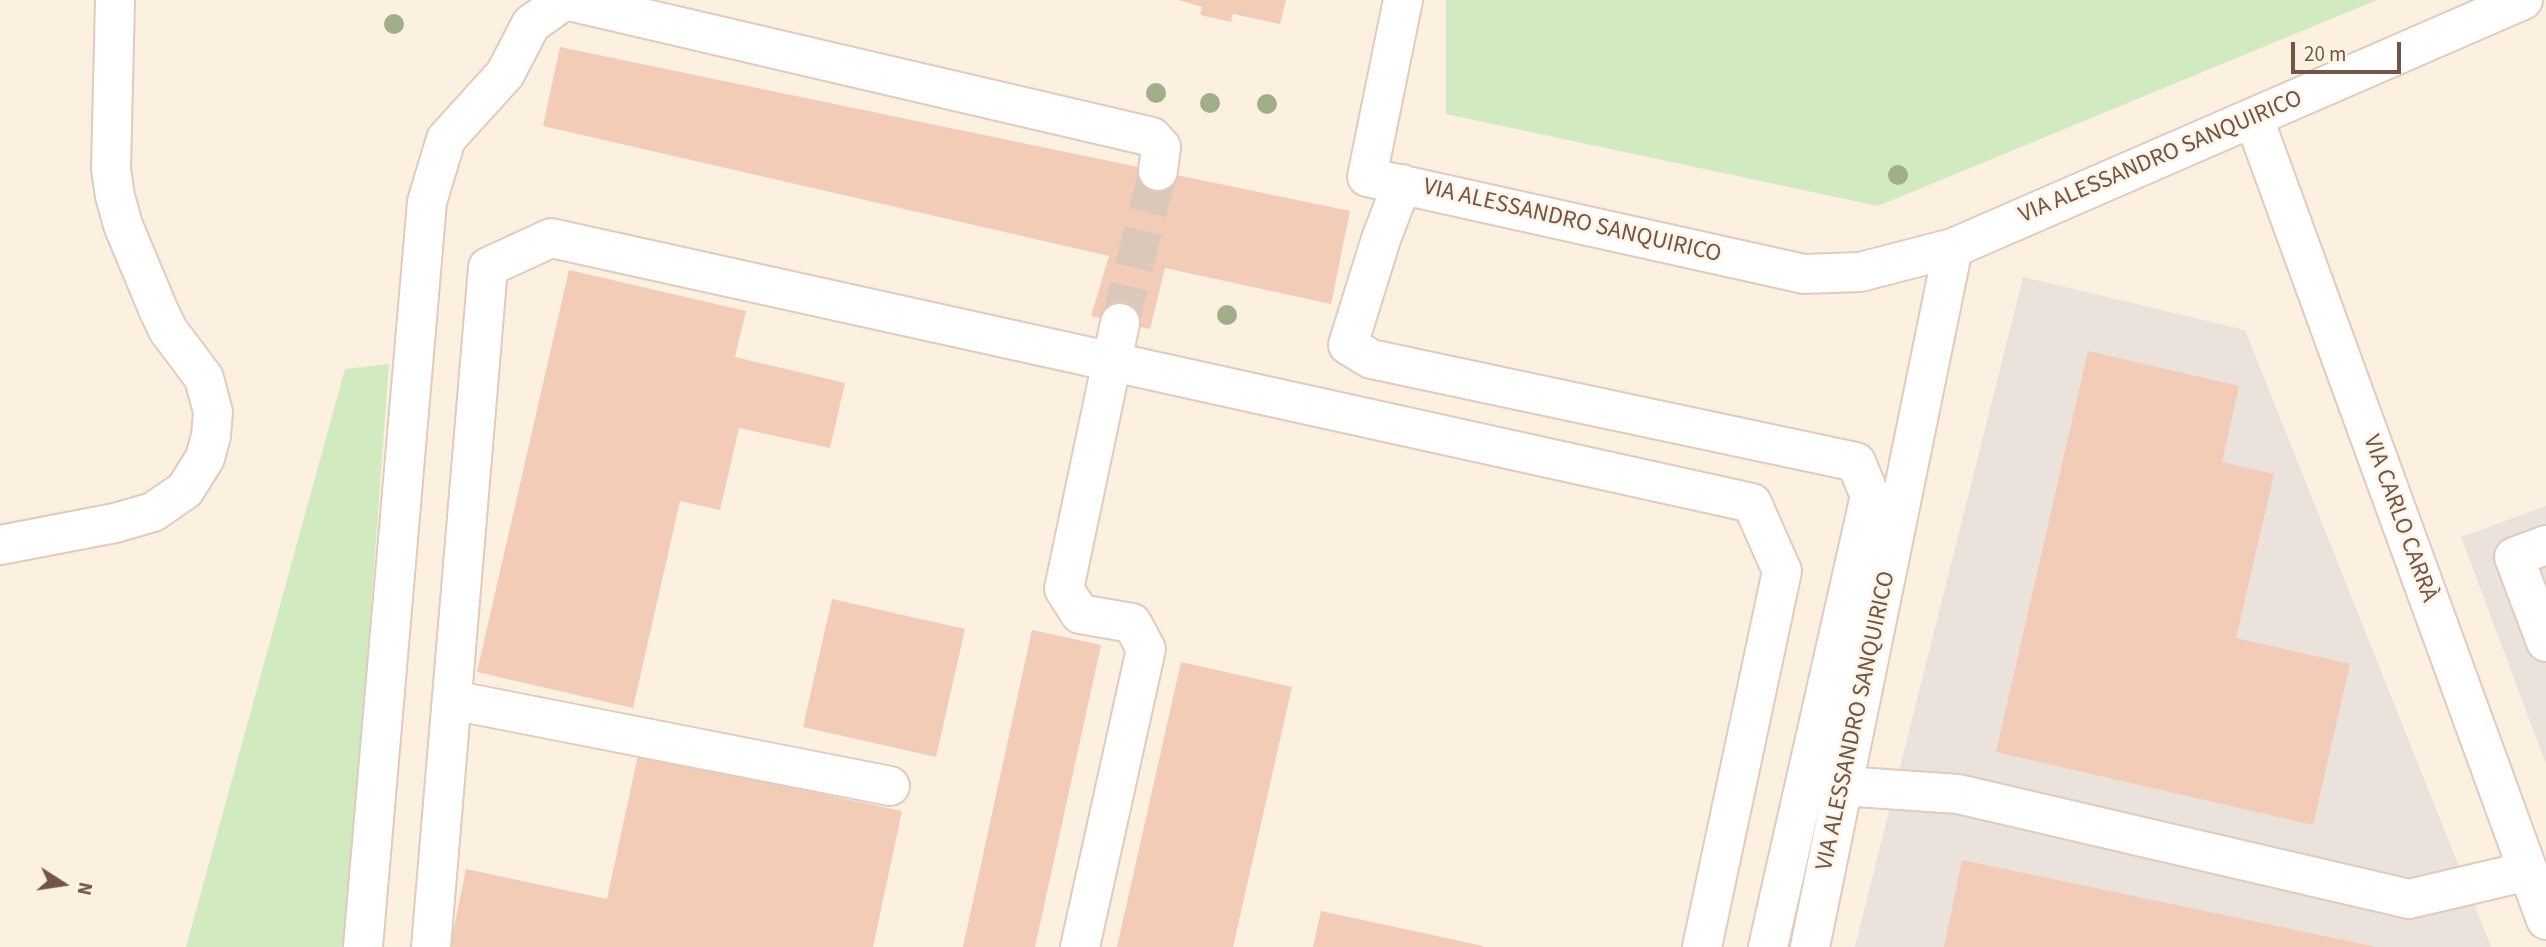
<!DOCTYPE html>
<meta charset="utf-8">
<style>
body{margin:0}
#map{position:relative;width:2546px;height:947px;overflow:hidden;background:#fcf0e0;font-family:"Source Sans 3",sans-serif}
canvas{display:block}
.north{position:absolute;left:28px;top:849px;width:70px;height:70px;-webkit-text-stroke:5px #fff4e6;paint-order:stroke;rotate:102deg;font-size:19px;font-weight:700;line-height:28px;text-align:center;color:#735547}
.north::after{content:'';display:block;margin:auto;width:24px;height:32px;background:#735547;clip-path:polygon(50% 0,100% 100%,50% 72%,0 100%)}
.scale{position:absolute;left:2291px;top:42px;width:110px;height:32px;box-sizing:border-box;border:4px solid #735547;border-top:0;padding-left:9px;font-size:21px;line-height:24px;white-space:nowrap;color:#735547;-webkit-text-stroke:5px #fff4e6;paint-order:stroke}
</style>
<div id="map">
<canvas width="2546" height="947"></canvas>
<div class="north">N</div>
<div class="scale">20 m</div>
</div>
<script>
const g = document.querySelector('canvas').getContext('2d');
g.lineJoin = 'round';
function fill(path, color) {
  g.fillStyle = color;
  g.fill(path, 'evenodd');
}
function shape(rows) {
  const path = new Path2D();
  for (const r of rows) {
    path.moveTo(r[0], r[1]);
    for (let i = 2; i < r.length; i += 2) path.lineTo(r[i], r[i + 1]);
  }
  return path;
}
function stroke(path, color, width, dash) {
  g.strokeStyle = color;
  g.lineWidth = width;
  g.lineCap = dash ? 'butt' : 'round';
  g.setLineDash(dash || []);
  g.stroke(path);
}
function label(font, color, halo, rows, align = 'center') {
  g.font = font + ' "Source Sans 3",sans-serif';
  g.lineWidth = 5;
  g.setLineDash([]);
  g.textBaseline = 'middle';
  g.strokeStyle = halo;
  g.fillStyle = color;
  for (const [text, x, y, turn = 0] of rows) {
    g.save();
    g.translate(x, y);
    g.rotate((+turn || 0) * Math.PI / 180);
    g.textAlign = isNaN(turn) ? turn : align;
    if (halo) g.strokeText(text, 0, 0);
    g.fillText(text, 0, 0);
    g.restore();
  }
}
const industrial = shape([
 [2023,277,2245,330,2491,947,1855,947],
 [2546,506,2546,764,2461,537]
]);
const green = shape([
 [1446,0,2377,0,1878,206,1446,114],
 [389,364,346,947,186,947,345,369]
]);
const building = shape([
 [1179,0,1286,0,1280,24,1233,14,1231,22,1200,15,1202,7],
 [560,47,1350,211,1331,304,1165,268,1150,329,1091,316,1109,256,543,126],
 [569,270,746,311,735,357,845,383,830,448,739,428,720,510,680,501,633,708,477,672],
 [2088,351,2239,386,2222,462,2274,474,2236,638,2350,664,2313,825,1996,752],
 [832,599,965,629,936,757,803,727],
 [1032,630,1101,645,1035,947,963,947],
 [1181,662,1292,687,1233,947,1117,947],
 [638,755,902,811,873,947,450,947,466,869,607,899],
 [1962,860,2372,946,2372,947,1944,947],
 [1321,911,1483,946,1482,947,1313,947]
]);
const minorTunnel = shape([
 [1120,323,1158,171]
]);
const minor = shape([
 [1403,0,1367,177,1804,274,1860,272,1953,248,2523,0],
 [2254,119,2546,920],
 [1402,184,1381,239,1348,345,1371,359,1856,462,1870,496,1768,947],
 [0,545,115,523,153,512,185,490,205,458,211,436,213,412,204,378,168,330,158,309,123,225,115,196,111,169,115,0],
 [2546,545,2514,557,2546,642],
 [452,700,890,786],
 [1843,786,1958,794,2409,899,2528,871],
 [363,947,427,202,446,139,505,74,531,24,565,0,1131,132,1152,137,1161,147,1158,171],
 [431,947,488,267,551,238,1752,503,1782,571,1702,947],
 [1080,947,1146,649,1132,623,1080,614,1064,589,1120,323],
 [1810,947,1953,248]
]);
const trees = [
 [394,24],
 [1156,93],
 [1210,103],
 [1267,104],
 [1898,175],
 [1227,315]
];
const streetNames = [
 ["VIA ALESSANDRO SANQUIRICO",2161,158,-23],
 ["VIA ALESSANDRO SANQUIRICO",1572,222,13],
 ["VIA CARLO CARRÀ",2399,519,70],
 ["VIA ALESSANDRO SANQUIRICO",1857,721,-78]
];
fill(industrial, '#ebe2dc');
fill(green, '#d2eabf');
fill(building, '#f2ccb7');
stroke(minorTunnel, '#dac9ba', 38, [38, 19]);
stroke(minor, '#e0cbbc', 42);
stroke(minor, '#fff', 38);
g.fillStyle = '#a0af87';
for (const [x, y] of trees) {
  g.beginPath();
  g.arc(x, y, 10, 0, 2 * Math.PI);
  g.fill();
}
label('24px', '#735547', '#fff4e6', streetNames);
</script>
